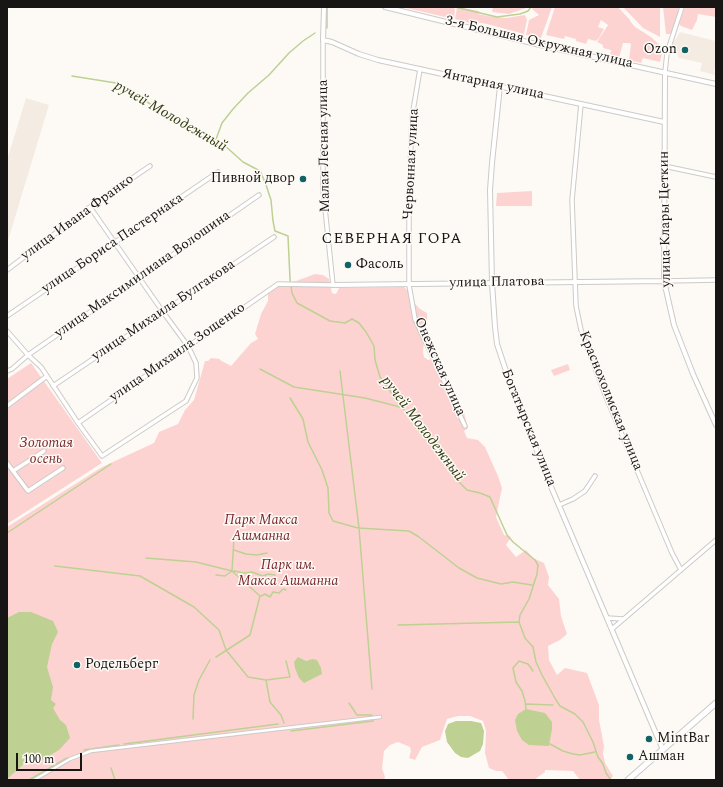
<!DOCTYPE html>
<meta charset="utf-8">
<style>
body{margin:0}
#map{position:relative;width:723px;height:787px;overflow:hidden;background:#fdfaf6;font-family:Spectral,serif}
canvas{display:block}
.frame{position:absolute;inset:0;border:8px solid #171615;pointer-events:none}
.scale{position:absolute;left:16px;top:753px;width:66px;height:18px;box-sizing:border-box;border:2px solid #171615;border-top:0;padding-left:5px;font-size:12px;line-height:14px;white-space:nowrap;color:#171615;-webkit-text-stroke:3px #fdfaf6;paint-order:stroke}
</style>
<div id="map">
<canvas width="723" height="787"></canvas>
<div class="frame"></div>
<div class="scale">100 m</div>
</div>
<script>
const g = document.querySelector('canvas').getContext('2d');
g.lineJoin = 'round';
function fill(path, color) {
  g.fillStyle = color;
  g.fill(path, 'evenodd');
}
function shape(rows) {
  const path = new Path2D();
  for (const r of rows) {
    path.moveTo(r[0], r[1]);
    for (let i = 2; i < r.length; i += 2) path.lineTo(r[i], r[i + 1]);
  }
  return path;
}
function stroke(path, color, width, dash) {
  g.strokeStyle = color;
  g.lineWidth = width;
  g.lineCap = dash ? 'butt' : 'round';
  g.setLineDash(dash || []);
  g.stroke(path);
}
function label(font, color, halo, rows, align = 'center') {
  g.font = font + ' Spectral,serif';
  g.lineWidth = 3;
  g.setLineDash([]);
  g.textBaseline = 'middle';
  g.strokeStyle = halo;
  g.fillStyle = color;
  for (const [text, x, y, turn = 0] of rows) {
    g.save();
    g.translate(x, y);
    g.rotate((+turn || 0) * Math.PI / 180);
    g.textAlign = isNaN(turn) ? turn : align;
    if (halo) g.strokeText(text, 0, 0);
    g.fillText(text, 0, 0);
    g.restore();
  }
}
const built = shape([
 [680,32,716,41,716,66,714,71,715,75,700,71,702,63,679,58,673,47,673,43],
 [26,98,49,105,7,244,7,160]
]);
const green = shape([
 [406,7,454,7,455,10,454,19,406,8],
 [457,7,479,11,478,14,488,16,506,18,525,15,527,20,524,34,487,24,476,22,470,23,455,19],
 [493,7,529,7,509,14,492,12],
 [533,7,552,7,541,38,526,35,529,20,539,15,532,9],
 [555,7,618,7,630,20,630,21,635,27,651,37,660,45,664,46,660,62,643,58,641,63,629,60,631,44,629,43,623,43,619,58,610,56,611,50,603,48,603,45,597,42,608,25,601,20,598,27,604,29,599,38,596,41,588,39,586,44,576,41,576,39,565,36,564,39,546,35],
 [623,7,660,7,660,37,643,28],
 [663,7,680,7,671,34,666,34],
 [685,7,716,7,716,17,698,14,697,20,692,30,681,26,679,24],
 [532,191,532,206,496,206,497,193],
 [315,274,323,275,329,279,332,293,336,294,339,288,404,287,408,291,409,297,420,309,427,313,427,320,422,325,425,334,423,352,424,357,428,360,435,358,447,384,457,399,464,413,468,428,464,431,467,438,478,440,485,447,498,476,502,488,496,517,504,535,511,537,506,545,516,557,526,550,533,558,544,563,549,577,548,585,559,599,561,616,567,634,560,640,548,646,549,660,557,675,565,668,587,673,599,705,599,720,604,746,603,754,605,763,613,776,610,780,580,780,573,771,545,770,545,772,534,780,509,780,502,771,496,771,489,768,485,753,486,731,483,721,470,716,458,716,447,719,440,740,422,747,415,760,409,758,411,751,410,747,398,742,390,745,384,751,382,768,385,777,384,780,7,780,7,527,102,467,154,443,159,432,178,424,185,410,194,400,205,361,208,361,211,358,220,359,220,360,231,366,251,343,258,339,255,334,261,314,268,301,268,294,272,287,296,281],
 [31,363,102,463,7,524,7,379],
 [568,364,570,370,554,376,551,370]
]);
const water = shape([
 [19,612,31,612,53,621,58,632,52,644,47,667,53,687,51,700,56,704,53,708,60,720,66,725,70,738,59,750,44,759,24,764,7,779,7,618],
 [298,657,306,661,313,659,317,660,321,668,322,674,304,683,299,678,295,668,294,662],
 [526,709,545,713,552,722,552,729,549,746,529,745,522,740,517,731,515,720,518,714],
 [456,721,471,721,481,723,484,731,483,744,480,751,468,758,461,757,455,753,447,742,445,731,448,724]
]);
const stream = shape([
 [455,7,497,17,520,14,528,11,531,7],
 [327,28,327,7],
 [72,76,116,83,206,138,223,144,243,162,260,171,265,182,271,200,273,221,275,231,288,236,290,279,292,293,297,303,330,321,345,323,352,319,359,323,366,332,374,346,375,360,380,377,422,434,449,463,460,483,467,490,480,493,490,497,507,535,513,542,535,560,538,565,537,574,529,599,520,615,519,622,525,638,533,647,536,662,542,675,556,700,560,706,575,714,583,722,593,742,598,757,603,764,606,773,611,780],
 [215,142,222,123,233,109,248,93,269,75,289,53,303,41,315,33],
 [260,369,294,387,365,398,404,408],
 [340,371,359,528,372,689],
 [290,398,303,419,308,442,322,470,328,488,329,513,333,521,358,528,409,531,419,537,459,568,477,578,501,584,513,582,532,585],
 [7,533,111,464],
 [234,550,246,554,257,555,267,553],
 [146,558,196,562,232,571,260,596,250,635,216,657],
 [55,566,140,576,194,607,219,630,226,650,248,677,266,680,270,702,281,715,284,723],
 [234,571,244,573,252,572,263,576,268,574,275,575],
 [216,575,225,576,232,571,234,538],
 [261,596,265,594,270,597,273,592,279,593,283,589,286,590],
 [398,625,519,622],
 [266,680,290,677,286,661],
 [526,704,553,705],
 [526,709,525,701,522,691,516,682,513,668,519,661,528,664,533,671],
 [193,719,194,695,199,680,210,660],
 [291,731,373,721,372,715,357,715,349,703],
 [124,744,278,724],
 [550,744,563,751,573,754,580,755,595,752],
 [84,750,119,745],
 [111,768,115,780],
 [29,780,67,758]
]);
const pedestrian = shape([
 [34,780,70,759,91,751,380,717]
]);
const minor = shape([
 [420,69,412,117,409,198,409,285,415,319,465,426],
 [665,72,667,53,682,7],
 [581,104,572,200,576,306,581,330,606,397,672,553,681,570],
 [664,166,716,177],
 [7,270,90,207,150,166],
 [664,281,716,280],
 [7,316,218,172],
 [7,331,28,355,41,367,78,423,102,456,186,401,197,378,196,363,188,346,163,312,90,207],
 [7,371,12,369,28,355,259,195],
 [53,386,274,237],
 [7,406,47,376],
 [78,423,278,284,333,285,323,189,323,40],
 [7,463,28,491,63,468],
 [13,471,44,451],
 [559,505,573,499,585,491,595,476],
 [607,618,623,619],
 [612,629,716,540]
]);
const tertiary = shape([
 [324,7,323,40,332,42,359,54,378,60,664,122],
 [385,7,540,45,716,84],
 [665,72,664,281,674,325,693,374,716,425],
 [500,86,492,163,490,190,492,283,495,327,497,344,510,383,552,489,663,750],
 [333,285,664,281]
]);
const secondary = shape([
 [628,780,716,703]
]);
const markers = [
 [685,50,4,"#106264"],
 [303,179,4,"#106264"],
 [348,265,4,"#106264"],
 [77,665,4,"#106264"],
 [649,739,4,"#106264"],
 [630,757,4,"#106264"]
];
const streetNames = [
 ["3-я Большая Окружная улица",539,43,13],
 ["Янтарная улица",493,85,12],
 ["Малая Лесная улица",325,146,-91],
 ["Червонная улица",412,164,-87],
 ["улица Ивана Франко",78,218,-36],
 ["улица Клары Цеткин",666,219,-91],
 ["улица Бориса Пастернака",113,244,-34],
 ["улица Максимилиана Волошина",143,275,-35],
 ["улица Платова",497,283,-1],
 ["улица Михаила Булгакова",164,311,-34],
 ["улица Михаила Зощенко",178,353,-35],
 ["Онежская улица",439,367,66],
 ["Краснохолмская улица",610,401,68],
 ["Богатырская улица",528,428,68]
];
const poiNames = [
 ["Ozon",677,50,"right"],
 ["Пивной двор",295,179,"right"],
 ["Фасоль",356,265],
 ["Родельберг",85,665],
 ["MintBar",657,739],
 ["Ашман",638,757]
];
const parkNames = [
 ["Золотая",46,444],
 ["осень",46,460],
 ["Парк Макса",261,521],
 ["Ашманна",261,537],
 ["Парк им.",288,566],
 ["Макса Ашманна",288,582]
];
const waterNames = [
 ["ручей Молодежный",170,117,30],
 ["ручей Молодежный",422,429,53]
];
const neighbourhoodNames = [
 ["СЕВЕРНАЯ ГОРА",392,240]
];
fill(built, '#f4ece2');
fill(green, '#fdd3d2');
fill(water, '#bed092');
stroke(stream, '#bed092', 1.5);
stroke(pedestrian, '#cdcac7', 4.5);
stroke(minor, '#cdcac7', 5.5);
stroke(tertiary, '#cdcac7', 6);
stroke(secondary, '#cdcac7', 7);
stroke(pedestrian, '#fff', 2.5);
stroke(minor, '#fff', 3.5);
stroke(tertiary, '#fff', 4);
stroke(secondary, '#fff', 5);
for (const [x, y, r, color] of markers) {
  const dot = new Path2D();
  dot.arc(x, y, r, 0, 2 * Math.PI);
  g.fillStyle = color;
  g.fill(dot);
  stroke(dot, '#fdfaf6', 1.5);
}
label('14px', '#171615', '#fdfaf6', streetNames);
label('14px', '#171615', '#fdfaf6', poiNames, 'left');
label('italic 14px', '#78252b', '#fdfaf6', parkNames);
label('italic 15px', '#323d0f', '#fdfaf6', waterNames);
g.letterSpacing = '1px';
label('15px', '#171615', '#fdfaf6', neighbourhoodNames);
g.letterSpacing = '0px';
</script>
